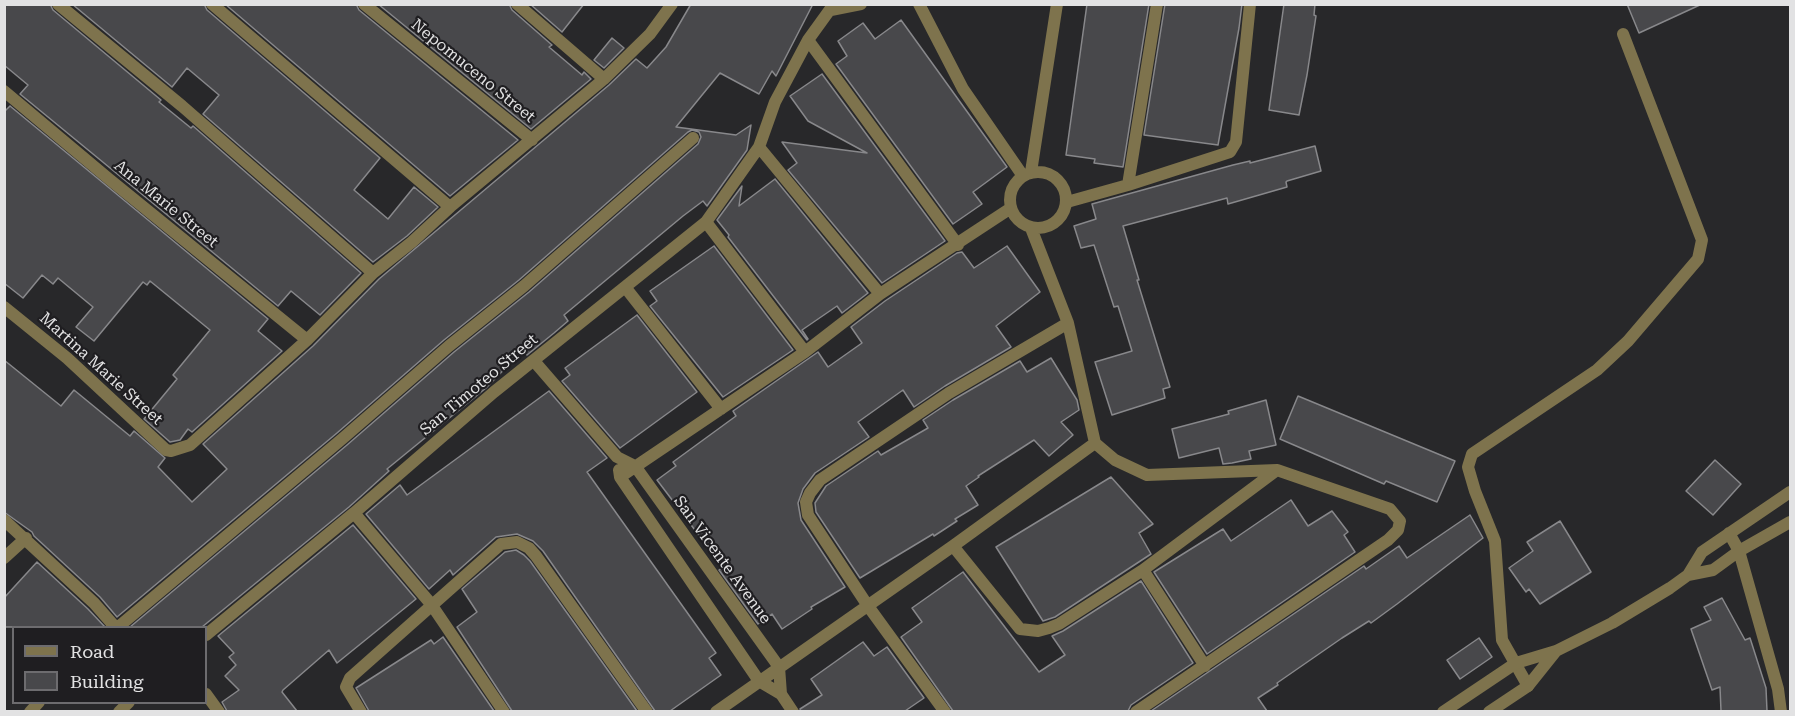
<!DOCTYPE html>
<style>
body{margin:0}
#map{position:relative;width:1795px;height:716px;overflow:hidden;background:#28282a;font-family:"Roboto Serif",serif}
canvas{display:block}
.frame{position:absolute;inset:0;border:6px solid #e2e2e3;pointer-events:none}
.legend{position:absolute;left:12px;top:626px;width:195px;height:78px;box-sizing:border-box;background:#1f1e21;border:2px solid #6d6c6f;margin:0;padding:8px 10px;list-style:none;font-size:18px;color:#e2e2e3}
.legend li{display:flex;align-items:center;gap:12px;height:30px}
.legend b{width:30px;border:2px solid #6d6c6f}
</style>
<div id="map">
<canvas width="1795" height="716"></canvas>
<div class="frame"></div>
<ul class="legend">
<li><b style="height:8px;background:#7e734d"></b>Road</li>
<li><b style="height:16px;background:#48484b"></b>Building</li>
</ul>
</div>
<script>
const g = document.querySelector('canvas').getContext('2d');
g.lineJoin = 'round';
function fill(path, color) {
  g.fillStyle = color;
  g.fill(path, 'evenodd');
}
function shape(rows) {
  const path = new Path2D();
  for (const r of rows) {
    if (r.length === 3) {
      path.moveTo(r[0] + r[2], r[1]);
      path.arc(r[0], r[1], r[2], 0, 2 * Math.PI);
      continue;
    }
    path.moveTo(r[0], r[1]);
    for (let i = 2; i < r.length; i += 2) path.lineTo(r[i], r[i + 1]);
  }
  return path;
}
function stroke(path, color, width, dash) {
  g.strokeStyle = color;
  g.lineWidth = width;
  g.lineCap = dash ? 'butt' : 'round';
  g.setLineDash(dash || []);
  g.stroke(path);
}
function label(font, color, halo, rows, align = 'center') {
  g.font = font + ' "Roboto Serif",serif';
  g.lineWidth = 4.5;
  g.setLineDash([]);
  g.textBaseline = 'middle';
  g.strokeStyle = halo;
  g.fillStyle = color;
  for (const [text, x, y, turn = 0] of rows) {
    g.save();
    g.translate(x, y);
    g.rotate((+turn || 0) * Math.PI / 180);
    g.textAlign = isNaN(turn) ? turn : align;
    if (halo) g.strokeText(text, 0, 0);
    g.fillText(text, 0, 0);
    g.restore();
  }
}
const building = shape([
 [4,4,50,4,53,10,161,100,159,102,191,128,193,126,361,273,320,315,291,291,278,306,20,94,28,85,4,65,4,4],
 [72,4,204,4,207,10,380,158,354,190,388,219,414,187,438,207,407,236,373,262,203,114,219,95,187,68,172,87,72,4],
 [225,4,356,4,359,10,518,140,450,196,225,4],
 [378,4,509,4,512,10,552,45,549,47,582,75,584,72,591,79,531,129,378,4],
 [530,4,584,4,562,32,530,4],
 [691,4,813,4,776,76,772,71,759,94,720,73,676,127,736,135,751,125,747,150,707,206,703,201,683,216,564,315,568,321,554,333,527,355,523,350,486,388,387,469,389,471,349,507,202,627,130,627,347,445,454,352,529,292,698,144,701,137,699,132,692,130,688,132,519,280,444,340,337,433,117,617,100,597,34,536,32,532,4,512,4,360,61,406,74,390,130,436,134,431,165,458,158,467,192,502,227,469,203,444,313,346,379,279,609,85,636,59,647,68,666,47,691,4],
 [1087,4,1149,4,1123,167,1094,163,1095,159,1066,155,1087,4],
 [1165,4,1242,4,1239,28,1218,145,1144,135,1165,4],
 [1284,4,1315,4,1314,15,1316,16,1307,75,1299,115,1269,110,1284,4],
 [1627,4,1702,4,1639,33,1627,4],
 [901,20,1007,167,973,192,982,204,953,224,836,64,847,56,838,41,863,23,875,39,901,20],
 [612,38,624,48,604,68,594,60,612,38],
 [822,74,945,241,882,283,788,170,797,163,782,142,867,153,808,121,790,96,822,74],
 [10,106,268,319,258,331,282,351,192,432,188,429,180,440,170,442,144,419,177,379,173,375,210,330,150,281,147,285,143,282,94,341,76,327,93,307,58,278,53,284,42,275,23,298,4,283,4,112,10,106],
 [1315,146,1321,171,1287,181,1286,182,1287,187,1228,204,1227,198,1123,226,1139,280,1137,280,1170,387,1163,389,1165,398,1112,415,1095,362,1132,351,1118,306,1114,307,1094,245,1081,248,1074,226,1096,219,1092,204,1233,165,1250,161,1250,163,1315,146],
 [775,179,868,293,842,313,837,306,802,330,808,339,807,340,728,237,729,235,717,220,742,186,739,206,775,179],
 [714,246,793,350,723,397,650,306,657,301,650,291,714,246],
 [1007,246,1040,292,996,326,1011,347,945,386,914,407,903,390,858,422,869,437,815,473,803,489,798,503,801,520,845,587,811,607,812,609,782,629,772,614,758,624,719,570,723,567,657,480,676,466,673,462,736,416,733,411,818,352,828,367,862,343,851,327,885,301,957,253,962,252,974,268,1007,246],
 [637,315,697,392,620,448,562,381,570,375,565,368,637,315],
 [1051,358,1077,400,1079,410,1061,422,1073,435,1049,456,1034,440,978,476,979,477,966,486,978,505,955,519,957,521,934,536,933,534,860,578,816,512,815,503,826,486,878,451,881,455,928,428,923,420,953,400,1020,361,1027,372,1051,358],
 [549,391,607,458,587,472,716,653,709,658,721,675,670,711,655,711,543,551,533,541,517,534,496,537,453,575,450,570,429,589,366,514,400,485,407,495,549,391],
 [1298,396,1455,461,1437,502,1386,481,1384,484,1280,439,1298,396],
 [1266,400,1276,445,1249,451,1251,459,1232,463,1223,464,1219,448,1179,458,1172,429,1229,414,1228,411,1266,400],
 [1715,460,1741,484,1713,515,1686,491,1715,460],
 [1111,477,1153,524,1139,533,1151,554,1055,617,1043,621,996,547,1111,477],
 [1291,500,1308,526,1332,511,1348,532,1344,535,1355,552,1207,654,1154,572,1223,529,1231,541,1291,500],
 [1470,515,1483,538,1397,604,1371,623,1369,621,1342,638,1277,683,1278,685,1258,698,1267,711,1151,711,1364,566,1366,569,1399,546,1407,558,1470,515],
 [1560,521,1591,572,1540,604,1529,589,1526,592,1509,568,1533,551,1527,542,1560,521],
 [353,525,416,599,337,663,329,650,283,690,282,692,297,711,227,711,222,702,239,690,225,676,236,665,229,657,234,653,218,636,353,525],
 [516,550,524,555,530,561,637,711,512,711,457,627,477,612,462,589,505,552,516,550],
 [37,562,88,609,105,627,4,627,4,598,37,562],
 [963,572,1039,672,1065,655,1052,636,1063,631,1141,581,1193,663,1131,705,1128,711,953,711,901,637,922,622,912,608,963,572],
 [1722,598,1745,640,1750,638,1766,688,1767,711,1721,711,1720,687,1712,690,1691,629,1711,620,1704,607,1722,598],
 [443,637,494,711,369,711,356,688,431,640,434,644,443,637],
 [1479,638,1492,657,1460,679,1447,660,1479,638],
 [863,642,874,656,887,647,924,698,905,711,801,711,800,709,822,695,811,679,863,642]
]);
const lane = shape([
 [1528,686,1502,640,1495,541,1475,491,1468,467,1472,454,1597,370,1628,341,1698,259,1702,240,1623,34]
]);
const street = shape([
 [58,4,182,106,373,273],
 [212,4,450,207],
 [364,4,532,140],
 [517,4,604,79],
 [834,4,808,40,775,102,759,147,880,294],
 [919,4,963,89,1023,176],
 [831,10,861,4],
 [808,40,958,245],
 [4,91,109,179,307,340],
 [1038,200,28],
 [1031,172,1057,4],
 [1128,185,1157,4],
 [1067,202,1128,185,1230,152,1236,142,1250,4],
 [706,222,805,352],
 [1031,228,1068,323,1095,443,1115,460,1147,475,1277,470,1390,509,1400,521,1398,530,1388,540,1136,712],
 [625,287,721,409],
 [4,307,67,358,166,450,171,451,190,445,307,340,373,273,412,242,450,207,604,79,650,34,672,4],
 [534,361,617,457,635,466,779,667,781,694],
 [619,470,620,477,759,681,781,694,793,712],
 [620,477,805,352,880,294,1011,208],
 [354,513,431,604,504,712],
 [4,520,94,603,116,628],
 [1729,533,1739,551,1778,689,1781,712],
 [953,546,1020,629,1038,631,1049,628,1059,624,1143,570,1277,470],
 [4,558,26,538],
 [1143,570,1205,666],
 [1688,575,1713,570,1739,551,1790,522],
 [117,628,342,439,449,346,524,286,693,138],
 [206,635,354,513,494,392,706,222,759,147],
 [206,694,219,712],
 [30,712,39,702],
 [119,712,129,702],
 [361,712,346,687,350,678,501,544,517,542,529,548,536,556,647,712],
 [716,712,953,546,1095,443],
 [945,712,868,606,808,515,806,502,810,493,820,480,949,393,1068,323],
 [1443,712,1516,663,1556,651,1612,623,1670,588,1688,575,1702,552,1790,492],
 [1489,712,1528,686,1556,651]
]);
const streetNames = [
 ["Nepomuceno Street",473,71,39],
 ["Ana Marie Street",166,204,39],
 ["Martina Marie Street",101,369,42],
 ["San Timoteo Street",479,385,-40],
 ["San Vicente Avenue",722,560,54]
];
fill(building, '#48484b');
stroke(building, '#88888b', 1.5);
stroke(lane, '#7e734d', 12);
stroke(street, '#7e734d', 12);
label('16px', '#e2e2e3', '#1f1e21', streetNames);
</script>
